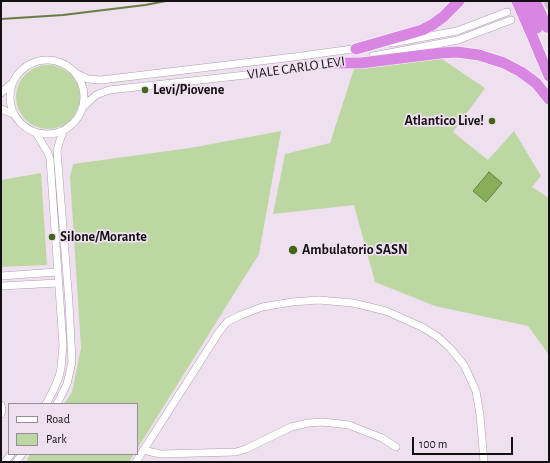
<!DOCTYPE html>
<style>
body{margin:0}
#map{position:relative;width:550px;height:463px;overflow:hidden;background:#efe0f0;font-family:"Alegreya Sans",sans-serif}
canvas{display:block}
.frame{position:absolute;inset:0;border:2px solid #140f15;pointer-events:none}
.legend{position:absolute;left:8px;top:403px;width:130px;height:52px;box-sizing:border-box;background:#efe0f0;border:1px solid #978c98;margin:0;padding:5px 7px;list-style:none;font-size:12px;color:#140f15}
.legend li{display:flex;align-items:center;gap:8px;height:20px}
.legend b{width:20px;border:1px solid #978c98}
.scale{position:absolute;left:412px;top:437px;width:101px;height:18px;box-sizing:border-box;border:2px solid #140f15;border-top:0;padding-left:5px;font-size:12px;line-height:14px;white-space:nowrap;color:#140f15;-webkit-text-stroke:3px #efe0f0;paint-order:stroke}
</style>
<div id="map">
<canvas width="550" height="463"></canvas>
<div class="frame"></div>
<ul class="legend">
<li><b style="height:5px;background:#fff"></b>Road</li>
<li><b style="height:11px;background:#bdd7a3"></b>Park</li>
</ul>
<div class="scale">100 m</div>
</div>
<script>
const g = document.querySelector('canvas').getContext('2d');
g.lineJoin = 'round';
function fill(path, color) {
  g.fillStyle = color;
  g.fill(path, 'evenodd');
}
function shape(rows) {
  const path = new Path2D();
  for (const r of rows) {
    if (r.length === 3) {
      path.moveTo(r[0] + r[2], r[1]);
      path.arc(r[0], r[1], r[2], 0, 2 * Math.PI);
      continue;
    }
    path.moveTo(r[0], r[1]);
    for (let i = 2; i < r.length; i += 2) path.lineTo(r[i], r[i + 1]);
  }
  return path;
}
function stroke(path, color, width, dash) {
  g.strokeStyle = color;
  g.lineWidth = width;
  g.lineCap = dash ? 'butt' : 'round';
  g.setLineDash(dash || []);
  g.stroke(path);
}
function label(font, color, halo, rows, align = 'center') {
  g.font = font + ' "Alegreya Sans",sans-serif';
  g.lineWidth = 3.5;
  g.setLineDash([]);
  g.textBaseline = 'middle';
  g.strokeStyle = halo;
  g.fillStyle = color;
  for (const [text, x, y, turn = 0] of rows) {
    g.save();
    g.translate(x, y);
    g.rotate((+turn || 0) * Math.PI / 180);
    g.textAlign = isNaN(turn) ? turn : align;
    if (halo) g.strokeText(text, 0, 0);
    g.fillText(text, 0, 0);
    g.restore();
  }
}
const green = shape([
 [439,57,485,88,453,132,488,160,514,131,541,176,532,187,549,198,549,355,528,326,435,306,375,282,354,205,273,214,285,154,330,143,354,69],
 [48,97,32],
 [281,131,259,254,137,449,137,404,64,404,72,392,81,348,70,177,73,164,190,148],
 [41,173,47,265,1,267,1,180],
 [30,454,134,454,129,462,26,462]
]);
const water = shape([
 [489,172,502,183,486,202,473,191,489,172]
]);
const stream = shape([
 [1,19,63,15,145,5,166,1]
]);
const minorTunnel = shape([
 [535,10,549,4]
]);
const minor = shape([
 [392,43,457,31,507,12],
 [373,56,458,40,511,20],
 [47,97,37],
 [75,73,88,79,101,80,294,57,360,48],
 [1,93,11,84],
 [82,108,96,95,109,90,273,72,338,62],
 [1,109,13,114],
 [36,133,48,153,50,159,63,345,61,368,59,377,53,391,46,404],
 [1,276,57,272],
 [1,286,58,283],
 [57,404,67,384,72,362,69,303,57,151,60,140,64,130],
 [1,405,2,409,1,414],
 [143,450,160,454,236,452,246,449,291,427,308,423,323,422,349,425,382,438,396,447],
 [5,462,11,454],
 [16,462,22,454],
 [136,462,219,332,227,322,241,315,262,307,292,302,319,300,353,303,386,311,422,327,438,337,450,348,464,365,476,391,480,415,484,462]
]);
const highway = shape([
 [531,33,549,76],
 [356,49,422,30,432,25,443,17,459,1],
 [334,63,361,63,441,53,457,52,479,55,504,63,521,72,536,83,549,99]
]);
const highwayBridge = shape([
 [517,1,531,33],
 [526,1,537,28],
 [535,1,547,27]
]);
const markers = [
 [145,90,4,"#436318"],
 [492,121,4,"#436318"],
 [52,237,4,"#436318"],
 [293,250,5,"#436318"]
];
const streetNames = [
 ["VIALE CARLO LEVI",296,68,-8]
];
const poiNames = [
 ["Levi/Piovene",153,90],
 ["Atlantico Live!",484,121,"right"],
 ["Silone/Morante",60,237],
 ["Ambulatorio SASN",302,250]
];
fill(green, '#bdd7a3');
fill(water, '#87af59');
stroke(water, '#647f45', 1);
stroke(stream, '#647f45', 2);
stroke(minorTunnel, '#cec1cf', 7, [7, 3.5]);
stroke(minor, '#ac9fad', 8);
stroke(highway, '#fff', 12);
stroke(minor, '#fff', 7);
stroke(highway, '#d986e2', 11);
stroke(highwayBridge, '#fff', 12, []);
stroke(highwayBridge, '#d986e2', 11);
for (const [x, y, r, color] of markers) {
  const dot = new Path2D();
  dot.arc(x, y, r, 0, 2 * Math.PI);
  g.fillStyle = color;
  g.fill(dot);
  stroke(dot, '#efe0f0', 1.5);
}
label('14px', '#140f15', '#efe0f0', streetNames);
label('bold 14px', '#140f15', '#efe0f0', poiNames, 'left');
</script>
